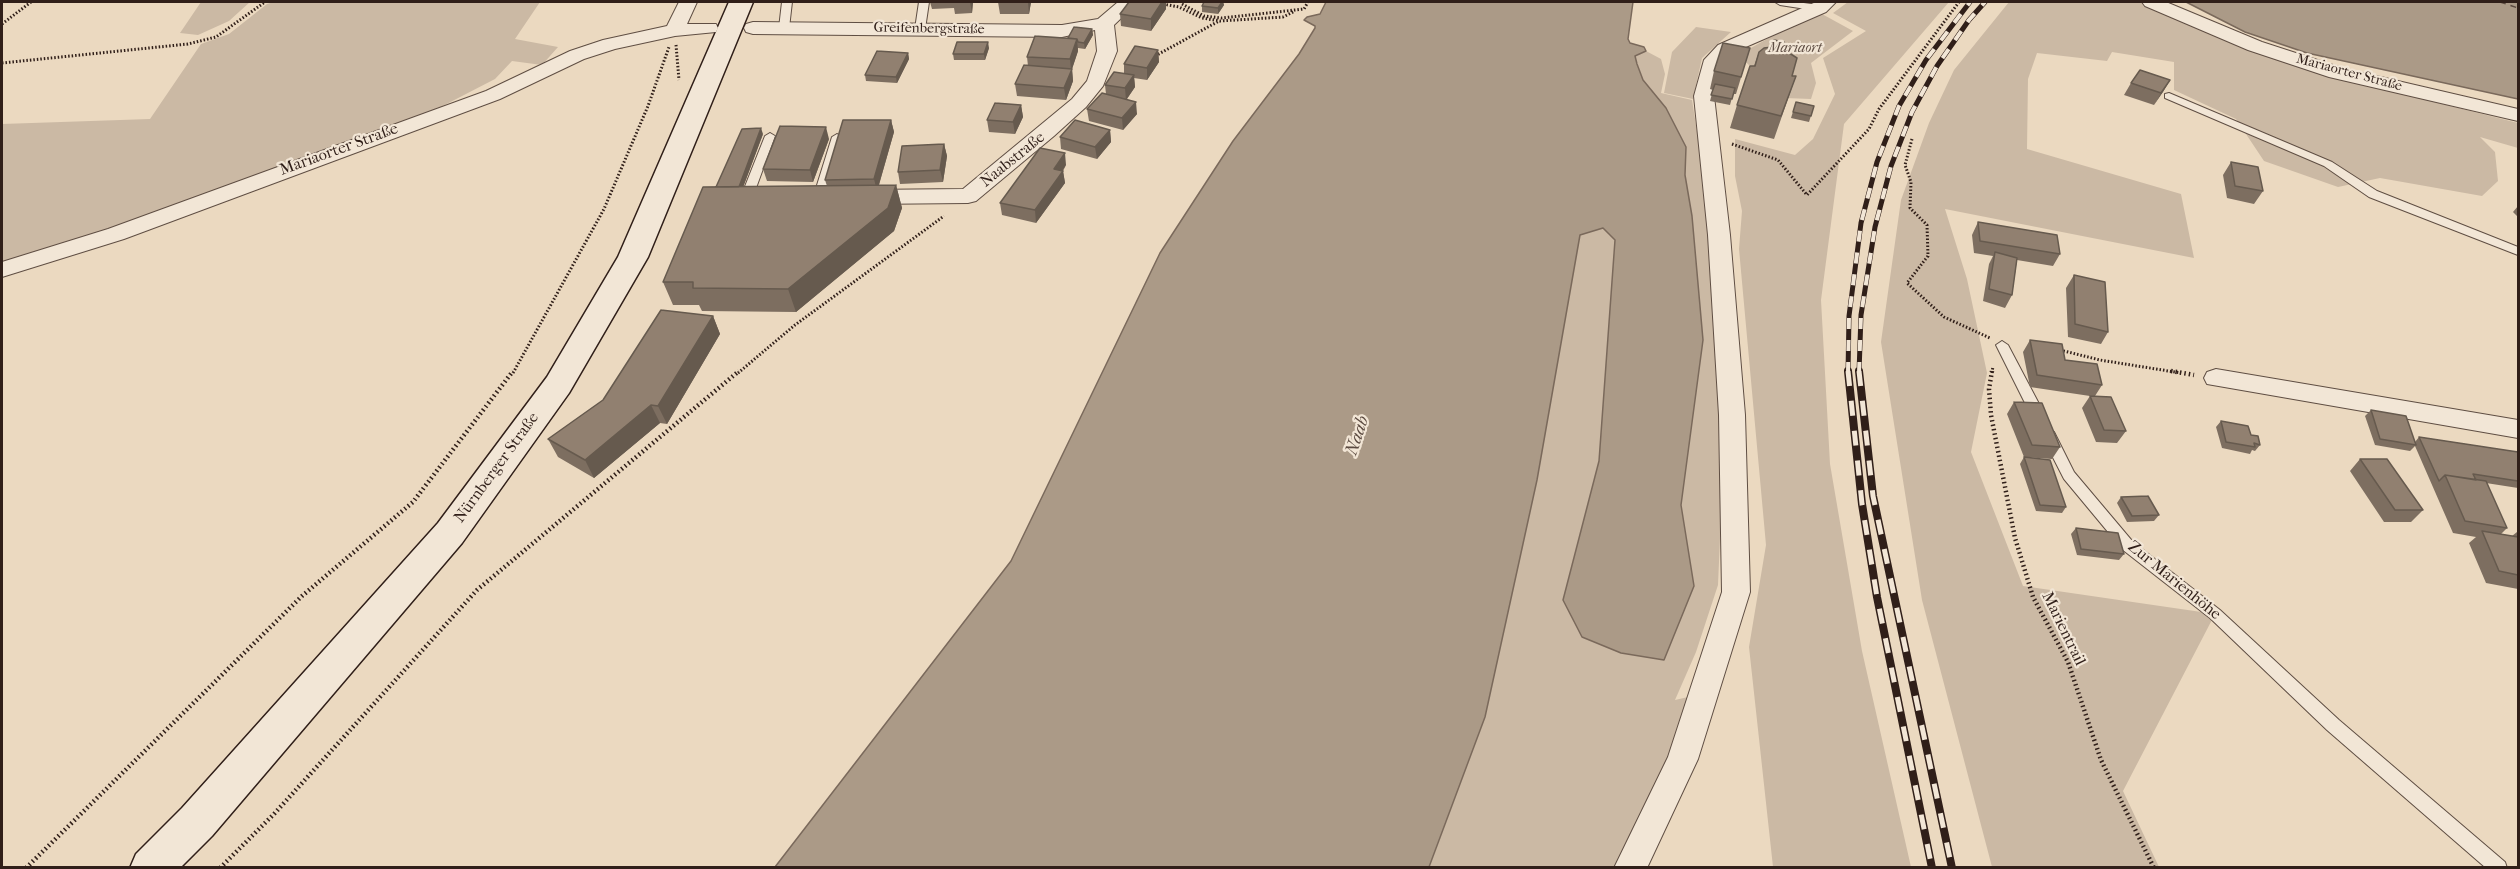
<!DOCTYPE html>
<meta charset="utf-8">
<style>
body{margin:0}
#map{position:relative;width:2520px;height:869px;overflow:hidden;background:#ebd9c0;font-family:"IM FELL French Canon",serif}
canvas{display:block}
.frame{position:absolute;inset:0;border:3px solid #301f19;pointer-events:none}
</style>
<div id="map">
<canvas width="2520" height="869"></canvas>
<div class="frame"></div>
</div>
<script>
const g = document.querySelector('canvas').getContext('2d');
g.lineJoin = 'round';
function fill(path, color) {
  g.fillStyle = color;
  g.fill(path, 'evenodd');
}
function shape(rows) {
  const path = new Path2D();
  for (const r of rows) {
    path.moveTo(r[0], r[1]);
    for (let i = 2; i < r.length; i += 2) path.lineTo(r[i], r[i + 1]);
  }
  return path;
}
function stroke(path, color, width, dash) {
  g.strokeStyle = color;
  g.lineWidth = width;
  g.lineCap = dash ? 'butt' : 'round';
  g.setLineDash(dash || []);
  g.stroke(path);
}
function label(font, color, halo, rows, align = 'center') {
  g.font = font + ' "IM FELL French Canon",serif';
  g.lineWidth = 4.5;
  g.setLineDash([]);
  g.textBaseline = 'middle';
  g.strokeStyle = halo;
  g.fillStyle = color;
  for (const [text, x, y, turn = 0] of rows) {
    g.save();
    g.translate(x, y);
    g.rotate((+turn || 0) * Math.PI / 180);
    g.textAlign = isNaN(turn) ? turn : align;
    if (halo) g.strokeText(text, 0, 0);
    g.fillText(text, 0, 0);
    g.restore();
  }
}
const green = shape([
 [201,2,250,2,229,21,198,35,180,33],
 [274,2,540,2,515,39,558,47,542,65,512,61,495,79,433,111,99,238,2,268,2,124,150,119,201,44,229,34,267,4],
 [1848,2,1949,2,1844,124,1821,300,1830,464,1862,651,1911,867,1773,867,1749,647,1766,545,1739,249,1742,211,1735,176,1735,139,1795,155,1813,139,1835,94,1823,58,1866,31,1833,13],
 [2009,2,2145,2,2224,38,2300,68,2518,123,2518,148,2480,137,2495,152,2498,181,2482,196,2380,178,2338,187,2264,161,2236,119,2174,90,2174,62,2112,52,2107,61,2037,53,2028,79,2027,149,2181,194,2194,258,1945,209,1967,279,1987,373,1971,452,2023,586,2215,614,2123,791,2159,867,1992,867,1922,600,1881,342,1901,200,1929,123,1954,70],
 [1822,14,1853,31,1811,63,1816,83,1811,99,1785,98,1738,55,1778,33],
 [1696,27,1731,32,1702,58,1693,99,1664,93,1672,52],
 [1646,51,1661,59,1665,74,1661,93,1692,100,1711,220,1724,445,1718,585,1696,652,1675,700,1697,695,1616,867,1429,868,1485,717,1537,480,1580,235,1603,228,1615,240,1599,461,1563,600,1694,586,1681,505,1703,340,1692,216,1685,175,1686,147,1666,108,1643,80,1635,57]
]);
const water = shape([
 [1326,2,1633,2,1628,39,1630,43,1644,47,1646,51,1635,56,1637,64,1643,80,1666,108,1686,147,1685,175,1692,216,1703,340,1681,505,1694,586,1664,660,1621,653,1582,637,1563,600,1599,461,1615,240,1603,228,1580,235,1537,480,1485,717,1429,867,775,867,1011,561,1160,253,1233,141,1299,54,1315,28,1315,26,1304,20,1307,17,1320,14,1326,2],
 [2186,2,2518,2,2518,99,2307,53,2245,32,2186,2]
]);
const ferry = shape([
 [2500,2,2518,8]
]);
const pathFar1 = shape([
 [1163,4,1179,7,1202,18,1220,21,1283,17,1295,11],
 [1182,4,1204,16,1222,18,1304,9,1308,2],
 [2,24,31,2],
 [676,45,679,80],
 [1155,56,1219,21],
 [2,63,188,44,216,37,265,2],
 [1912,139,1905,165,1911,182,1910,208,1927,225,1928,256,1907,283,1944,317,1990,338],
 [1732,144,1778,160,1807,195,1869,129,1879,109,1959,2],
 [2060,350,2100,360,2181,373],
 [513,373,604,209,648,106,669,47],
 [738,373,795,325,944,216],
 [1992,373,1993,366]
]);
const path = shape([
 [1992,371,1989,389,1991,415,2015,538,2033,597,2068,662,2101,760,2154,868],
 [2171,371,2194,375],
 [26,868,302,596,413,502,513,371],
 [220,868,274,814,477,590,739,371]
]);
const lane = shape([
 [782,2,792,2,789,28,784,31,779,28,782,2],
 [919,2,929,2,925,29,920,32,915,29,919,2],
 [1775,2,1796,2,1819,5,1824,8,1819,11,1780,5,1775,2],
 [2169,93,2332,162,2377,191,2518,247,2518,255,2369,197,2324,166,2165,98,2165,94,2169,93],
 [770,133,775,136,752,199,750,202,742,202,740,199,765,136,770,133],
 [837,134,842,137,825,198,823,201,815,201,813,198,832,137,837,134],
 [2002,341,2008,345,2047,419,2045,422,2040,424,2033,419,1996,345,2002,341],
 [2049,431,2054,432,2074,472,2133,542,2220,610,2339,720,2505,862,2507,868,2486,868,2327,730,2210,618,2123,550,2064,479,2042,436,2049,431]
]);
const street = shape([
 [679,2,697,2,687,24,716,24,718,28,716,32,675,36,615,49,584,59,500,99,124,239,2,277,2,262,108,229,486,91,570,51,603,40,667,26,679,2],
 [1118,2,1138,2,1114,25,1117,51,1103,86,1086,107,1054,136,976,201,968,203,866,204,858,202,855,197,858,192,866,190,963,189,1072,99,1087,81,1097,51,1095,30,1062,37,753,34,746,32,744,28,746,24,753,22,1062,25,1098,19,1118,2],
 [1816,2,1836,2,1826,12,1732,53,1723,62,1714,96,1730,235,1745,415,1750,592,1698,759,1647,868,1614,868,1668,757,1722,592,1719,415,1708,235,1694,96,1704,60,1718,45,1816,2],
 [2142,2,2166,2,2262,42,2342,68,2518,109,2518,121,2329,77,2248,50,2145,6,2142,2],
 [2216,369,2518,420,2518,438,2207,384,2204,378,2207,372,2216,369]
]);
const secondary = shape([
 [729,2,753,2,648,257,569,393,462,543,212,836,180,868,130,868,136,854,182,808,438,523,547,377,618,257,729,2]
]);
const railFar1 = shape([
 [1848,373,1849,316,1861,223,1877,162,1899,106,1926,60,1970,2],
 [1859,373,1861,315,1875,227,1891,166,1912,112,1937,66,1969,20,1985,2]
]);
const rail = shape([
 [1848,371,1862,504,1877,597,1932,868],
 [1859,371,1873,496,1952,868]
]);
const wall = shape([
 [930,2,973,2,972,13,955,14,954,8,932,9],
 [998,2,1031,2,1029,14,1000,14],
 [1129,2,1166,2,1166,9,1151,31,1121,26,1120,14],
 [1204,2,1223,2,1224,5,1218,14,1202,12,1202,6],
 [1092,29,1093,35,1085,49,1078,48,1078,51,1072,69,1073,81,1066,100,1017,96,1015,84,1028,66,1027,57,1068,38],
 [1774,40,1783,49,1792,76,1796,76,1774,139,1730,128,1737,105,1754,66,1759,52,1771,47],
 [989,48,985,60,954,60,953,54],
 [1750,48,1736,94,1733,94,1730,105,1710,101,1713,90,1710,89,1714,71],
 [1158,50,1159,62,1147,80,1134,78,1135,87,1127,99,1137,114,1123,130,1089,121,1087,109,1106,94,1105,85,1124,74,1124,64],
 [908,53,909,59,897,83,866,81,865,75],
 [2170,80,2154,105,2124,95,2131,83],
 [1796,102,1814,106,1809,122,1791,118],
 [1021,105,1023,117,1015,134,989,132,987,120],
 [891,120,894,132,879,185,896,185,902,208,894,231,796,312,702,311,699,305,673,305,663,282,716,187,763,134,743,187,827,186,825,180],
 [1110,130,1111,142,1097,159,1061,149,1060,137],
 [829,139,813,182,767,181,763,169],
 [944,144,947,156,943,182,900,184,898,172],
 [2231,162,2263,191,2254,204,2227,198,2223,175],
 [1066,165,1063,171,1065,183,1036,223,1002,215,1000,203],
 [2518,206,2518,217,2513,212],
 [1978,222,2060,254,2053,266,2017,260,2012,295,2005,308,1983,301,1989,264,1993,256,1974,253,1972,235],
 [2074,275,2108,332,2101,344,2068,337,2066,288],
 [713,316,720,334,667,424,660,423,594,478,558,457,548,439,603,400],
 [2030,340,2065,360,2102,385,2095,396,2126,431,2117,443,2096,442,2082,408,2090,396,2030,387,2023,352],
 [2014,402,2060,447,2052,459,2024,457,2007,414],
 [2371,410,2415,442,2419,437,2518,452,2518,488,2486,483,2507,528,2501,534,2512,536,2517,532,2518,532,2518,589,2486,583,2469,543,2476,537,2453,533,2415,446,2410,451,2375,445,2365,416],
 [2221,421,2251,435,2260,445,2255,451,2252,450,2250,454,2222,448,2216,427],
 [2024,457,2066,507,2062,513,2036,511,2020,464],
 [2360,459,2423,510,2411,522,2384,522,2350,471],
 [2121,497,2159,515,2154,521,2127,522,2117,503],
 [2076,528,2124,554,2119,560,2077,555,2071,534]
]);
const shadedWall = shape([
 [970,2,973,2,972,13],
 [1028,2,1031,2,1029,14],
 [1162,2,1166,2,1166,9,1151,31,1151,19],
 [1222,2,1223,2,1224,5,1218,14,1218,8],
 [1092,29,1093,35,1085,49,1084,43],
 [1077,39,1078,51,1072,69,1073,81,1066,100,1064,88,1071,71,1070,59],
 [988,42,989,48,985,60,984,54],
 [1158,50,1159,62,1147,80,1147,68],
 [908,53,909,59,897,83,896,77],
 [1134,75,1135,87,1126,100,1125,88],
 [2170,80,2163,92,2154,105,2161,93],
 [1136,102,1137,114,1123,130,1122,118],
 [1021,105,1023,117,1015,134,1013,122],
 [891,120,894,132,877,191,874,179],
 [826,127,829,139,813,182,810,170],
 [761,128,763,134,738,201,736,194],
 [1110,130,1111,142,1097,159,1095,147],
 [944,144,947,156,943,182,940,170],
 [1065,153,1066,165,1055,181,1054,169],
 [1063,171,1065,183,1036,223,1035,210],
 [896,185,902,208,894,231,796,312,788,289],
 [713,316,720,334,667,424,658,406],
 [651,405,660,423,594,478,585,460]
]);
const building = shape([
 [1129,2,1162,2,1151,19,1120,14,1129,2],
 [1204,2,1222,2,1218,8,1202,6,1204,2],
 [1074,27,1092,29,1084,43,1078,42,1077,39,1068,38,1074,27],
 [1035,36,1077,39,1070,59,1027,57,1035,36],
 [1774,40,1784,42,1783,49,1797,58,1792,76,1796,76,1781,116,1737,105,1750,66,1755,66,1759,52,1764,48,1772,47,1774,40],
 [957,42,988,42,984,54,953,54,957,42],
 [1723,43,1750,48,1741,77,1714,71,1723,43],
 [1135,46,1158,50,1147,68,1124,64,1135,46],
 [877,51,908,53,896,77,865,75,877,51],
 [1024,65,1072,69,1064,88,1015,84,1024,65],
 [2140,70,2170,80,2161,93,2131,83,2140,70],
 [1114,72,1134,75,1125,88,1105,85,1114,72],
 [1715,84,1735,88,1732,99,1711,95,1715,84],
 [1102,93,1136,102,1122,118,1087,109,1102,93],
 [1796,102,1814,106,1811,116,1793,112,1796,102],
 [995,103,1021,105,1013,122,987,120,995,103],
 [843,120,891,120,874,179,825,180,843,120],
 [1075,120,1110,130,1095,147,1060,137,1075,120],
 [780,126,826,127,810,170,763,169,780,126],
 [761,128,739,187,716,187,742,129,761,128],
 [944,144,940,170,898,172,902,146,944,144],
 [1040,148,1065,153,1054,169,1063,171,1035,210,1000,203,1040,148],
 [2231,162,2258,167,2263,191,2235,186,2231,162],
 [896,185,888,208,788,289,693,288,693,282,663,282,703,187,896,185],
 [1978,222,2057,235,2060,254,1980,241,1978,222],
 [1995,252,2017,258,2012,295,1989,289,1995,252],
 [2074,275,2105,282,2108,332,2075,324,2074,275],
 [661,310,713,316,658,406,651,405,585,460,548,439,603,400,661,310],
 [2030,340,2062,344,2065,360,2097,364,2102,385,2037,375,2030,340],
 [2090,396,2111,397,2126,431,2104,430,2090,396],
 [2014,402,2042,403,2060,447,2032,445,2014,402],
 [2371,410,2406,416,2416,445,2380,439,2371,410],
 [2221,421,2248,426,2251,435,2258,436,2260,445,2254,443,2255,447,2226,442,2221,421],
 [2419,437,2518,452,2518,481,2473,474,2476,480,2445,475,2439,481,2419,437],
 [2024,457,2050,460,2066,507,2040,505,2024,457],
 [2360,459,2387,459,2423,510,2395,510,2360,459],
 [2445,475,2486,481,2507,528,2465,521,2445,475],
 [2148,496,2159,515,2132,516,2121,497,2148,496],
 [2076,528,2118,533,2124,554,2081,549,2076,528],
 [2482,531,2518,537,2518,575,2499,571,2482,531]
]);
const farStreetnames = [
 ["Greifenbergstraße",929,29,1],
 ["Mariaorter Straße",2349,73,15]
];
const farParknames = [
 ["Mariaort",1795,49]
];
const streetNames = [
 ["Mariaorter Straße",339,150,-20],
 ["Naabstraße",1013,160,-39],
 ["Nürnberger Straße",497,468,-54],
 ["Zur Marienhöhe",2174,581,39],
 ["Marientrail",2063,629,64]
];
const waterNames = [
 ["Naab",1358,436,-71]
];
fill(green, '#cbb9a4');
fill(water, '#ab9a87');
stroke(water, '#7a695b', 1.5);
stroke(ferry, '#5b4a40', 1.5, [6, 5]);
stroke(lane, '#5f4e43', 2);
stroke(street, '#5f4e43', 2);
stroke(secondary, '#301f19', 3);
stroke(pathFar1, '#301f19', 3, [1.5, 2]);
stroke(path, '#301f19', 4.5, [1.5, 3]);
fill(lane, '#f2e6d6');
fill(street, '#f2e6d6');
fill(secondary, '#f2e6d6');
stroke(railFar1, '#301f19', 5);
stroke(rail, '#301f19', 8);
stroke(railFar1, '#f2e6d6', 4, [11]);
stroke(rail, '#f2e6d6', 5, [15]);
fill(wall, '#7d6e60');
fill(shadedWall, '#665a4e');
fill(building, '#918070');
stroke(building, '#665a4e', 1.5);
label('14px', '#301f19', '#f2e6d6', farStreetnames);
label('italic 14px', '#5e4d43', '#f2e6d6', farParknames);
label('16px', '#301f19', '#f2e6d6', streetNames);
label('italic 18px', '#5b4a40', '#f2e6d6', waterNames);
</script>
